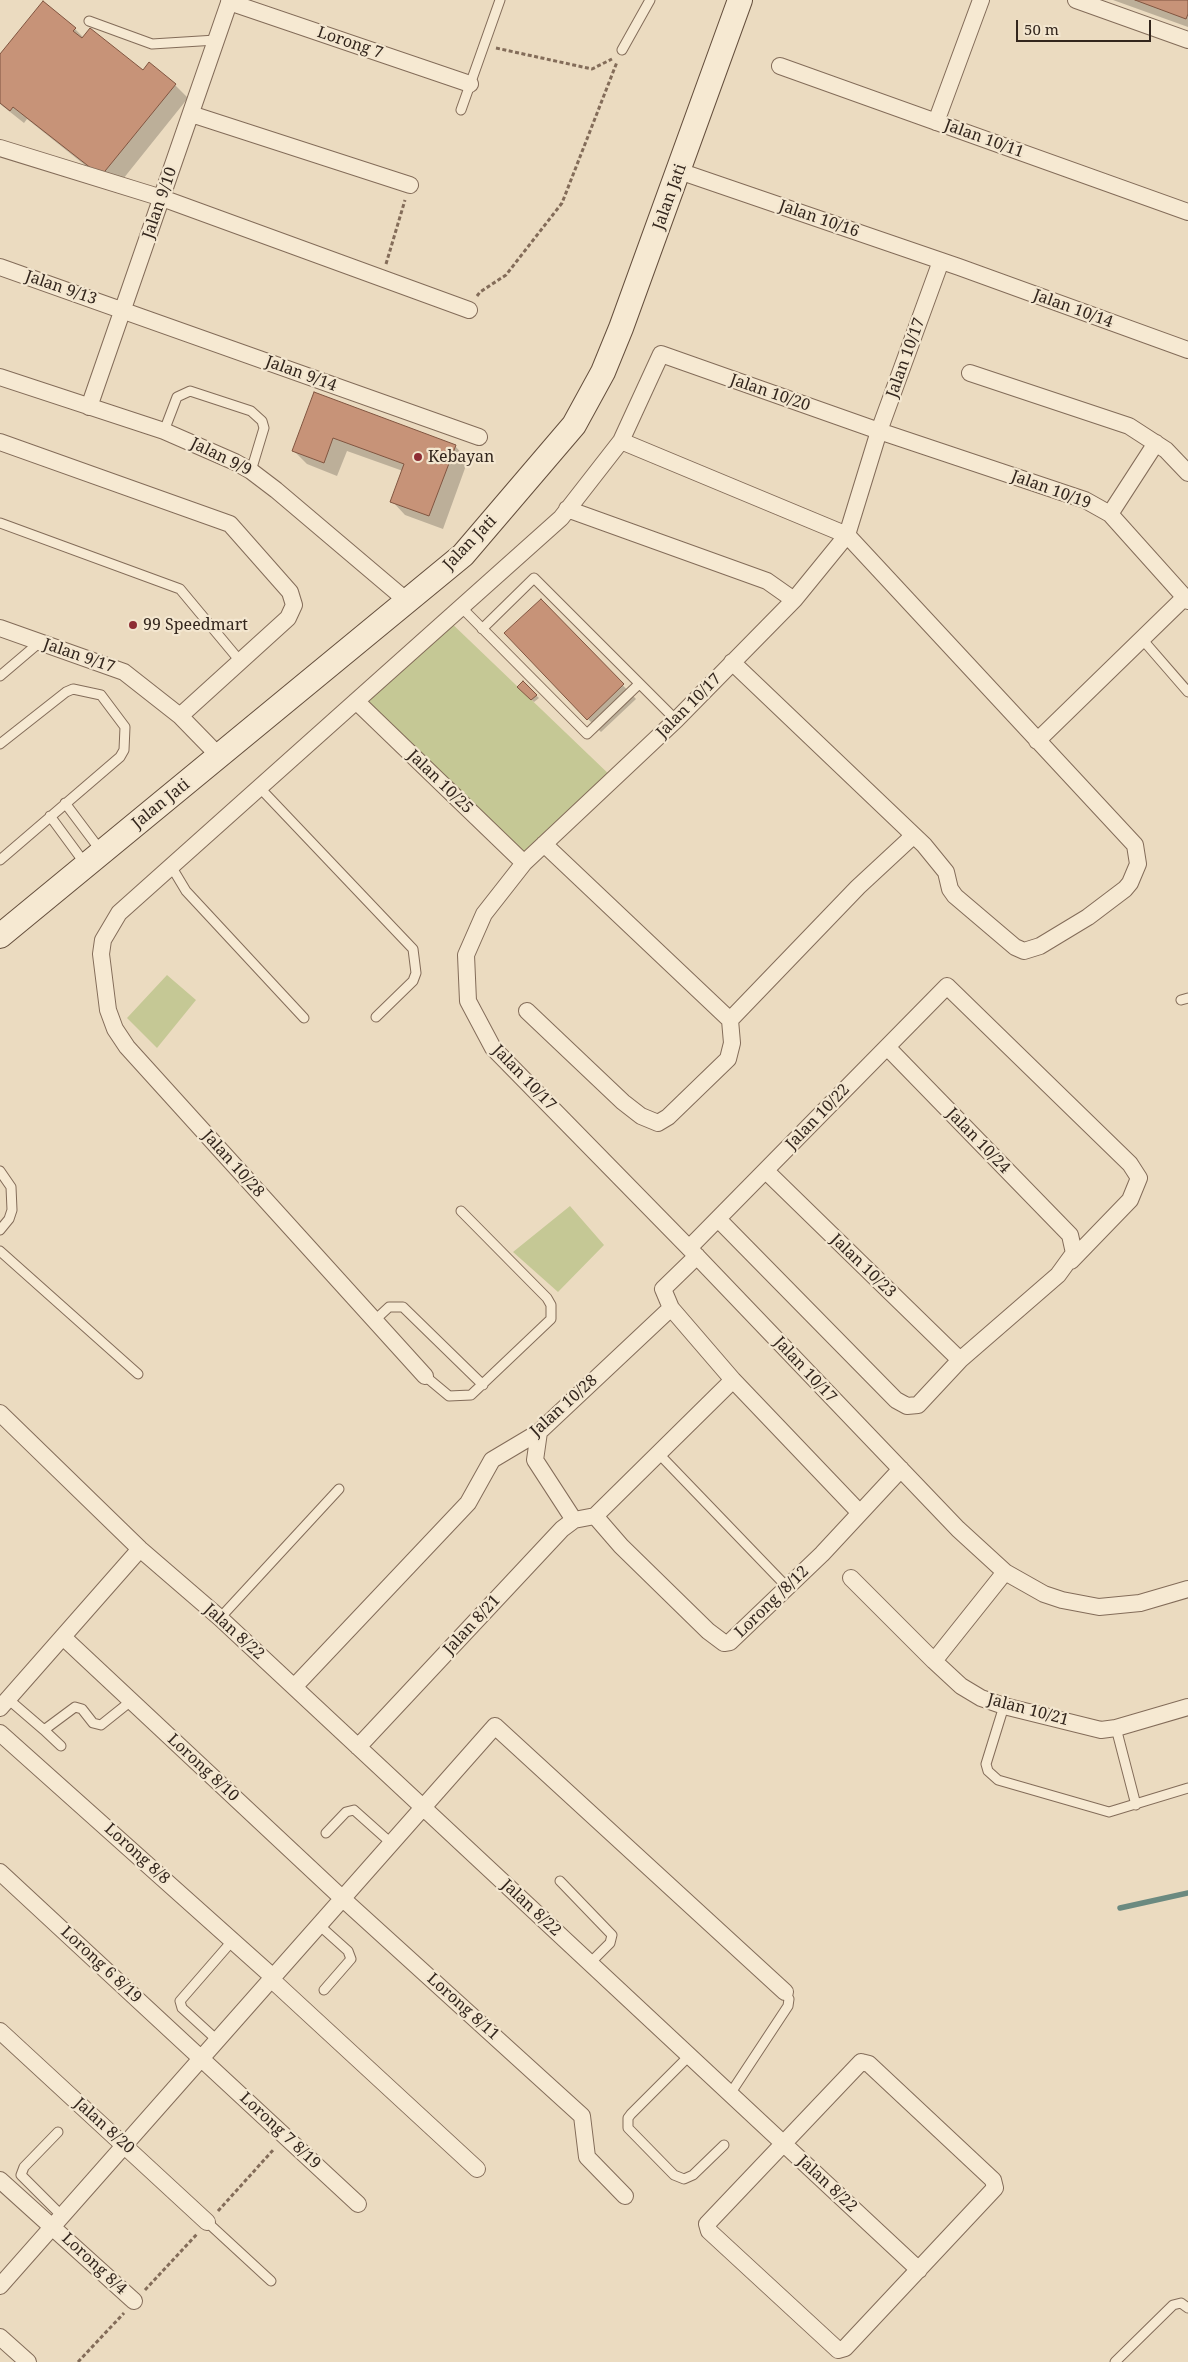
<!DOCTYPE html>
<style>
body{margin:0}
#map{position:relative;width:1188px;height:2362px;overflow:hidden;background:#ebdbc0;font-family:"Noto Serif",serif}
canvas{display:block}
.scale{position:absolute;left:1016px;top:20px;width:135px;height:22px;box-sizing:border-box;border:2px solid #33261d;border-top:0;padding-left:6px;font-size:15px;line-height:18px;white-space:nowrap;color:#33261d;-webkit-text-stroke:4px #f3e6cf;paint-order:stroke}
</style>
<div id="map">
<canvas width="1188" height="2362"></canvas>
<div class="scale">50 m</div>
</div>
<script>
const g = document.querySelector('canvas').getContext('2d');
g.lineJoin = 'round';
function fill(path, color) {
  g.fillStyle = color;
  g.fill(path, 'evenodd');
}
function shape(rows) {
  const path = new Path2D();
  for (const r of rows) {
    path.moveTo(r[0], r[1]);
    for (let i = 2; i < r.length; i += 2) path.lineTo(r[i], r[i + 1]);
  }
  return path;
}
function stroke(path, color, width, dash) {
  g.strokeStyle = color;
  g.lineWidth = width;
  g.lineCap = dash ? 'butt' : 'round';
  g.setLineDash(dash || []);
  g.stroke(path);
}
function label(font, color, halo, rows, align = 'center') {
  g.font = font + ' "Noto Serif",serif';
  g.lineWidth = 4.5;
  g.setLineDash([]);
  g.textBaseline = 'middle';
  g.strokeStyle = halo;
  g.fillStyle = color;
  for (const [text, x, y, turn = 0] of rows) {
    g.save();
    g.translate(x, y);
    g.rotate((+turn || 0) * Math.PI / 180);
    g.textAlign = isNaN(turn) ? turn : align;
    if (halo) g.strokeText(text, 0, 0);
    g.fillText(text, 0, 0);
    g.restore();
  }
}
const green = shape([
 [445,617,614,779,524,863,356,701],
 [167,975,196,1000,157,1048,127,1018],
 [570,1206,604,1245,558,1292,513,1252]
]);
const shadow = shape([
 [1113,0,1188,0,1188,27],
 [75,29,84,38,143,72,175,85,188,98,115,189,27,119,24,123,0,104,0,56],
 [315,394,455,446,468,460,443,529,405,515,392,501,403,471,347,451,337,476,307,464,294,451],
 [554,614,636,699,601,732,588,719],
 [523,683,539,698,534,702,519,687]
]);
const stream = shape([
 [1120,1908,1188,1893]
]);
const building = shape([
 [1135,0,1188,0,1188,14,1186,19,1135,0],
 [43,1,76,28,73,31,82,38,90,28,143,70,149,62,176,84,101,176,13,107,10,111,0,103,0,54,43,1],
 [314,392,456,445,429,516,390,502,404,464,333,438,324,463,292,451,314,392],
 [541,599,624,684,587,720,504,633,541,599],
 [523,681,537,695,531,700,517,687,523,681]
]);
const path = shape([
 [496,48,592,69,612,59],
 [386,264,405,200],
 [477,296,480,292,506,275,562,203,617,62],
 [218,2211,274,2149],
 [145,2290,197,2234],
 [78,2362,124,2313]
]);
const lane = shape([
 [89,21,152,44,216,40],
 [622,50,650,0],
 [461,110,500,0],
 [164,431,177,397,190,391,251,411,262,421,264,428,251,471],
 [0,523,180,589,240,661],
 [461,607,587,734,639,684],
 [482,629,534,578,676,720],
 [1142,639,1188,692],
 [0,676,40,642],
 [0,744,66,692,73,689,101,695,125,727,124,750,120,757,0,860],
 [259,787,413,949,416,973,413,981,376,1017],
 [65,803,101,851],
 [50,816,86,865],
 [171,866,186,891,304,1018],
 [1181,1000,1188,998],
 [0,1171,11,1187,12,1210,9,1219,0,1230],
 [0,1251,138,1374],
 [375,1320,389,1307,403,1307,483,1385],
 [425,1376,449,1396,471,1395,551,1319,551,1305,547,1298,461,1211],
 [659,1454,788,1588],
 [220,1618,339,1489],
 [8,1699,44,1730,75,1707,82,1709,93,1723,101,1725,131,1701],
 [1004,1706,986,1764,988,1771,998,1780,1109,1812,1188,1788],
 [1116,1728,1136,1805],
 [44,1730,61,1746],
 [326,1833,346,1812,354,1810,391,1843],
 [560,1881,612,1935,610,1943,590,1963],
 [319,1925,348,1951,351,1959,324,1990],
 [217,2040,182,2008,180,2001,233,1940],
 [689,2056,631,2114,628,2118,628,2128,674,2175,684,2179,693,2175,724,2145],
 [730,2094,788,2006,789,1999,785,1992],
 [58,2132,24,2167,21,2175,62,2216],
 [207,2222,271,2281],
 [1115,2362,1173,2305,1181,2303,1188,2308]
]);
const street = shape([
 [1076,0,1188,40],
 [229,2,470,84],
 [780,66,1188,212],
 [191,114,410,185],
 [936,122,981,0],
 [0,148,162,198,469,310],
 [679,171,959,267,1188,350],
 [941,261,879,431,847,535,794,600,676,720,524,863,484,914,466,955,468,1001,493,1048,689,1248,958,1529,1005,1572,1044,1594,1062,1600,1099,1607,1140,1603,1188,1589],
 [0,267,479,437],
 [970,373,1129,426,1166,450,1188,473],
 [0,377,164,431,235,462,251,471,276,490,407,601],
 [89,407,230,0],
 [621,441,847,535,1135,845,1138,864,1130,883,1125,889,1088,917,1040,946,1024,951,1015,947,955,896,950,889,946,872,924,845,732,662],
 [0,442,230,524,290,592,294,605,288,618,180,716],
 [567,509,767,581,794,600],
 [1110,514,1156,443],
 [0,628,124,672,180,716,219,756],
 [356,701,524,863],
 [1037,741,1185,597],
 [544,844,730,1020],
 [527,1011,623,1102,641,1116,658,1123,668,1117,728,1059,732,1043,730,1020,858,887,913,836],
 [766,1171,960,1360],
 [718,1219,896,1400,907,1406,918,1405,960,1360,1058,1275,1074,1253,1070,1235,887,1047],
 [689,1248,947,986,1130,1164,1139,1178,1130,1200,1071,1261],
 [671,1308,733,1380,860,1513],
 [425,1376,127,1047,115,1029,108,1010,101,954,103,940,119,913,561,518,621,441,661,354,879,431,1085,500,1110,514,1188,601],
 [0,1413,140,1549,220,1618,919,2270],
 [539,1432,535,1460,574,1520],
 [595,1516,621,1546,708,1631,724,1643,730,1642,822,1554,901,1469],
 [595,1516,733,1380],
 [851,1578,934,1661,961,1686,981,1698,1004,1706,1101,1730,1116,1728,1188,1707],
 [63,1637,343,1899,582,2116,587,2157,625,2196],
 [934,1661,1005,1572],
 [294,1687,468,1503,492,1460,539,1432,671,1308,663,1289,697,1256],
 [0,1708,140,1549],
 [0,1733,273,1977],
 [358,1747,562,1529,574,1520,595,1516],
 [0,1872,358,2204],
 [271,1979,477,2169],
 [0,2031,207,2222],
 [861,2062,869,2064,993,2180,995,2188,845,2348,838,2350,709,2231,707,2224,861,2062],
 [0,2180,134,2301],
 [0,2286,495,1726,785,1992],
 [0,2337,28,2362]
]);
const secondary = shape([
 [0,936,463,555,574,425,603,372,621,328,740,0]
]);
const markers = [
 [418,457,5,"#8e2d34"],
 [133,625,5,"#8e2d34"]
];
const streetNames = [
 ["Lorong 7",350,43,19],
 ["Jalan 10/11",984,139,20],
 ["Jalan Jati",670,197,-70],
 ["Jalan 9/10",160,203,-71],
 ["Jalan 10/16",819,219,19],
 ["Jalan 9/13",61,288,19],
 ["Jalan 10/14",1073,309,20],
 ["Jalan 10/17",906,358,-70],
 ["Jalan 9/14",301,374,20],
 ["Jalan 10/20",770,393,19],
 ["Jalan 9/9",221,457,26],
 ["Jalan 10/19",1051,490,20],
 ["Jalan Jati",470,543,-46],
 ["Jalan 9/17",79,656,19],
 ["Jalan 10/17",689,706,-45],
 ["Jalan 10/25",440,782,44],
 ["Jalan Jati",161,804,-39],
 ["Jalan 10/17",524,1078,46],
 ["Jalan 10/22",818,1117,-46],
 ["Jalan 10/24",978,1141,46],
 ["Jalan 10/28",233,1164,48],
 ["Jalan 10/23",863,1266,44],
 ["Jalan 10/17",805,1370,47],
 ["Jalan 10/28",564,1406,-42],
 ["Lorong /8/12",772,1602,-44],
 ["Jalan 8/21",472,1625,-47],
 ["Jalan 8/22",234,1632,42],
 ["Jalan 10/21",1028,1710,15],
 ["Lorong 8/10",203,1768,43],
 ["Lorong 8/8",137,1854,42],
 ["Jalan 8/22",531,1908,43],
 ["Lorong 6 8/19",101,1965,43],
 ["Lorong 8/11",463,2007,42],
 ["Jalan 8/20",104,2126,42],
 ["Lorong 7 8/19",280,2131,43],
 ["Jalan 8/22",827,2184,43],
 ["Lorong 8/4",94,2264,43]
];
const poiNames = [
 ["Kebayan",428,457],
 ["99 Speedmart",143,625]
];
fill(green, '#c5c895');
fill(shadow, '#0003');
stroke(stream, '#6b8a80', 5.5);
fill(building, '#c79378');
stroke(building, '#805540', 1);
stroke(lane, '#836c59', 11);
stroke(street, '#836c59', 18);
stroke(secondary, '#644e3c', 26);
stroke(path, '#836c59', 3, [4, 2.5]);
stroke(lane, '#f6e9d2', 9);
stroke(street, '#f6e9d2', 16);
stroke(secondary, '#f6e9d2', 24);
for (const [x, y, r, color] of markers) {
  const dot = new Path2D();
  dot.arc(x, y, r, 0, 2 * Math.PI);
  g.fillStyle = color;
  g.fill(dot);
  stroke(dot, '#f3e6cf', 2);
}
label('16px', '#33261d', '#f3e6cf', streetNames);
label('16px', '#33261d', '#f3e6cf', poiNames, 'left');
</script>
